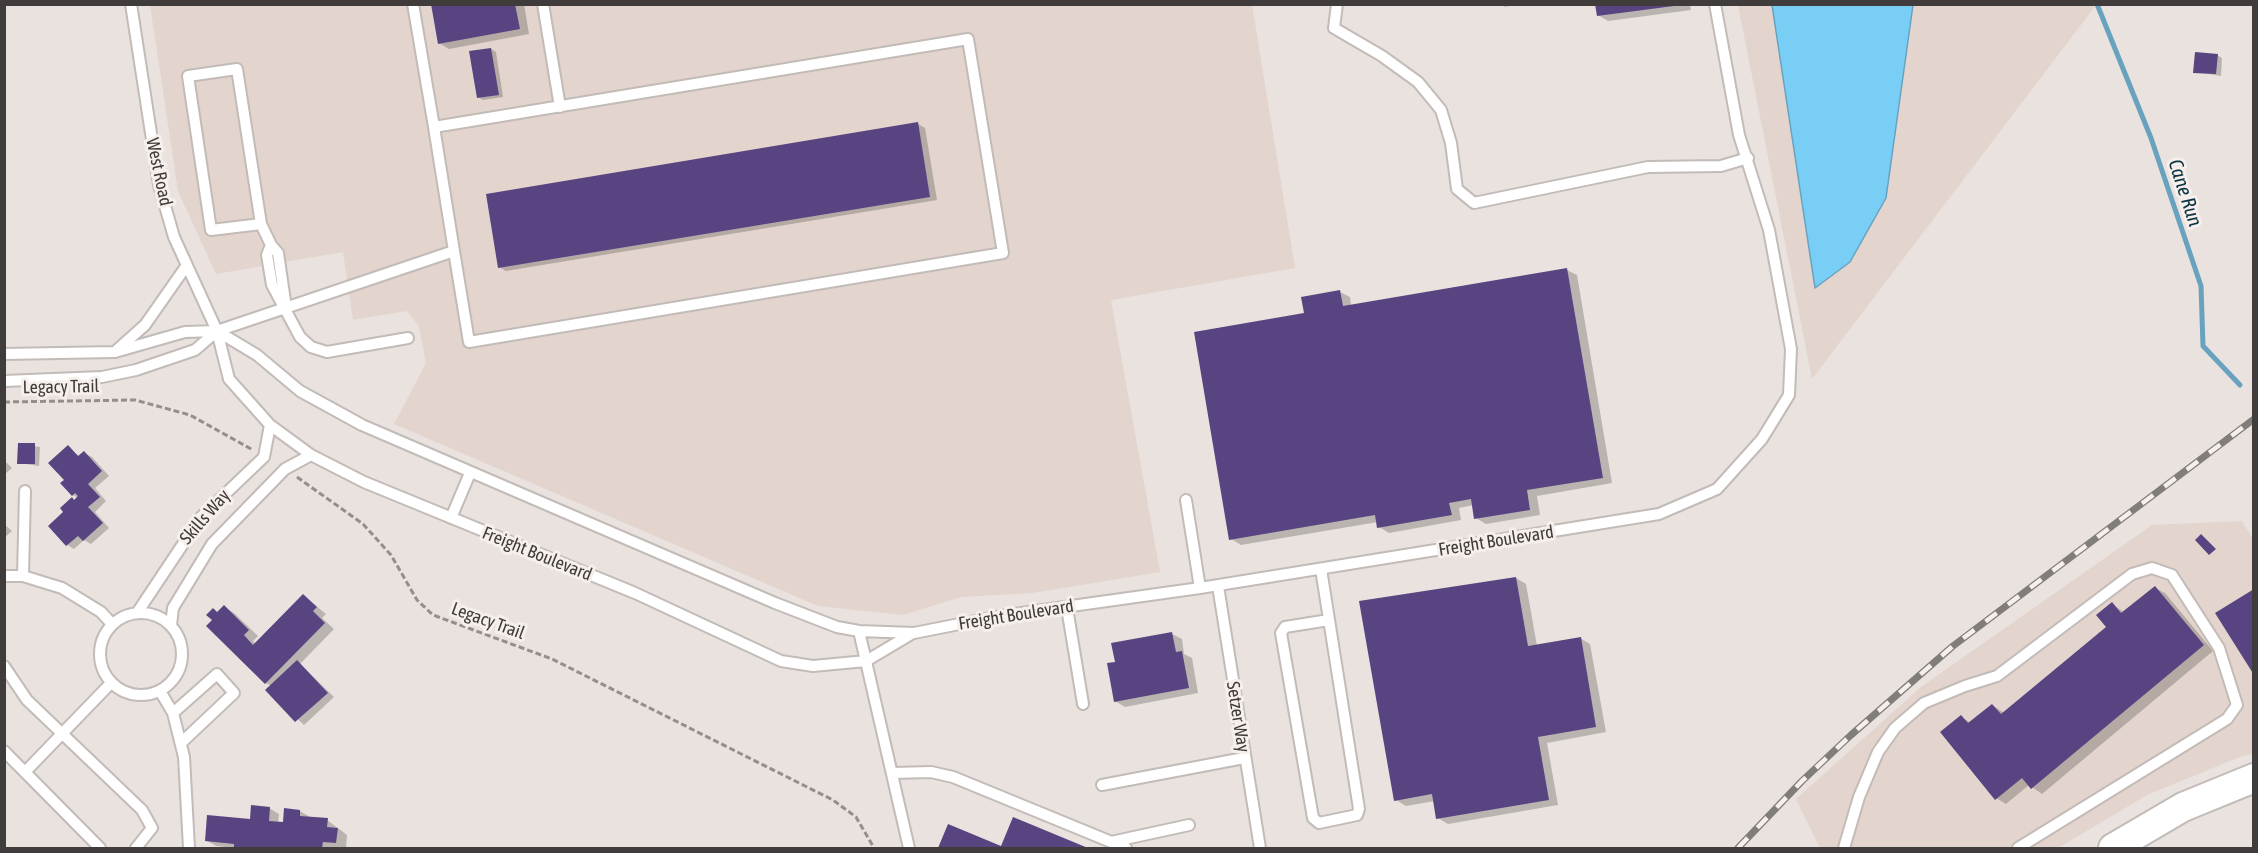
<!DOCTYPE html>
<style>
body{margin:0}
#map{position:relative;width:2258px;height:853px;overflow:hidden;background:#e9e2de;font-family:"Asap Condensed",sans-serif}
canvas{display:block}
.frame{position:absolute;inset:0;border:6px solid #3f3c3b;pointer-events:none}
</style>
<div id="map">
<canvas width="2258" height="853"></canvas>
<div class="frame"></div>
</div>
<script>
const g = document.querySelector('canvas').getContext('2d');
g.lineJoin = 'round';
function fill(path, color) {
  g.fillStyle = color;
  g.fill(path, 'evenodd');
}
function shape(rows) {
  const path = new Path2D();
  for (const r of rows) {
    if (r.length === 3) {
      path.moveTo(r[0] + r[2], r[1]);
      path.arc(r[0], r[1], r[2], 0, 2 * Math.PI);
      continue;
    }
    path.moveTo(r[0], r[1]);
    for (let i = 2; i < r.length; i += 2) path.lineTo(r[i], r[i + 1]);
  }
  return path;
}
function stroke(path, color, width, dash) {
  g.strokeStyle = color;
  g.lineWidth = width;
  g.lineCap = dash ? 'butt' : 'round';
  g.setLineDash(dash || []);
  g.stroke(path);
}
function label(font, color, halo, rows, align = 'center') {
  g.font = font + ' "Asap Condensed",sans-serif';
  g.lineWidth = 6;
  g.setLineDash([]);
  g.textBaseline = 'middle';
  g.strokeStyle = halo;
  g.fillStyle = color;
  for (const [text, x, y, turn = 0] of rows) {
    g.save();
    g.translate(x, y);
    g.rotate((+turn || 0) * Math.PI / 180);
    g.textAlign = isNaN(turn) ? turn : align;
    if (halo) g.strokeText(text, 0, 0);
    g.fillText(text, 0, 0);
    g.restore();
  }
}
const built = shape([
 [150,5,1252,5,1295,268,1111,300,1160,572,1032,593,961,597,903,615,818,606,394,424,426,363,419,326,407,311,353,320,343,252,216,274,178,191],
 [1738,5,2096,5,1812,379],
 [2242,521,2253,539,2253,754,2242,756,2147,795,2058,848,1820,848,1796,799,1921,687,2152,525]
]);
const water = shape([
 [1772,5,1913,5,1886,198,1850,262,1815,288,1772,5]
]);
const shadow = shape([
 [432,4,524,4,529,34,449,49,439,43],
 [1496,4,1512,4,1506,7],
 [1597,4,1690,4,1691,10,1608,21,1598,15],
 [491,49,496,52,503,97,483,100,478,97],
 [2217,55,2222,58,2221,76,2195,72],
 [918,124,925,128,937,200,506,271,499,267],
 [1567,270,1577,275,1612,483,1537,496,1540,515,1486,524,1476,518,1474,505,1459,508,1461,520,1389,533,1379,527,1378,522,1241,545,1231,539,1306,314,1340,292,1350,297,1351,306],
 [19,444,40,447,39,466,19,463],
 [68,447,80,457,84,453,92,457,109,476,95,488,106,501,95,512,109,528,91,544,84,540,74,549,67,545,75,501,78,498,73,495,66,480],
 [4,460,12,468,4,475],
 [4,524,12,531,4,538],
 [1516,578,1526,584,1537,646,1580,638,1590,644,1606,732,1547,743,1558,805,1448,824,1438,818,1435,801,1406,806,1396,800],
 [2155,588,2165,593,2213,651,2042,794,2029,785,2006,804,1996,798,1961,717,1971,723,1992,705,2004,713,2108,627,2112,604,2125,613],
 [304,596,326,614,322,618,334,629,300,664,334,697,304,725,267,690,271,686,266,683,218,613,224,607,234,613,258,636,253,641,256,644],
 [1172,634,1182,639,1184,654,1192,658,1198,693,1125,707,1115,701,1116,663],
 [269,808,279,814,278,823,284,824,300,811,310,817,327,820,347,835,346,848,235,848,216,846,206,840,251,821],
 [1014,819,1085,848,940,848,949,826,1001,848]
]);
const stream = shape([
 [2097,4,2151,138,2201,286,2203,346,2240,385]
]);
const building = shape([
 [431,4,515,4,520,29,438,44],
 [1595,4,1674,4,1674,6,1597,16],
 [491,48,499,95,477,98,469,51],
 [2195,52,2218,54,2216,74,2193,73],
 [918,122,930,197,498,268,486,194],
 [1567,268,1603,478,1527,490,1530,510,1474,519,1471,499,1449,503,1452,515,1377,528,1375,515,1229,540,1194,332,1304,313,1301,297,1340,290,1343,306],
 [18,443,35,443,35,464,17,464],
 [68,445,78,456,84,451,102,471,88,484,100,497,88,507,103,523,83,541,78,536,66,546,48,526,63,512,60,508,72,497,74,500,78,496,75,493,72,496,60,483,64,480,48,463],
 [2201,534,2216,549,2209,555,2195,540],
 [1516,577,1528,646,1581,637,1596,727,1538,737,1549,800,1436,819,1432,794,1394,801,1359,601],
 [2155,586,2204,645,2031,789,2022,778,1995,800,1940,732,1961,715,1968,723,1992,704,2001,714,2106,627,2096,615,2112,602,2121,613],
 [2254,589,2254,675,2215,613],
 [303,594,317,607,313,611,325,623,265,684,206,626,212,620,206,615,213,608,217,612,224,605,249,630,244,635,253,645],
 [1172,632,1176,652,1182,651,1189,688,1114,702,1107,663,1115,662,1111,643],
 [297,660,328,693,295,722,265,690],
 [251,805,270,807,269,821,283,822,284,808,300,810,300,816,328,818,327,827,338,828,336,843,323,842,322,848,234,848,234,844,205,841,207,815,250,819],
 [1013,817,1088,848,938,848,948,824,1001,846]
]);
const path = shape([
 [4,402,135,400,190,415,253,450],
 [297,477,363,524,391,555,417,600,433,615,552,659,833,800,856,817,874,848]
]);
const service = shape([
 [131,4,159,185,174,237,217,331,229,379,270,425,311,455,364,482,635,593,781,661,813,666,866,661,913,633],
 [413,4,434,127],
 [543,4,560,107],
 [1337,4,1334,28,1382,56,1418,82,1441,110,1451,143,1457,189,1474,203,1648,167,1721,166,1748,158],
 [261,224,211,230,188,76,237,69,261,224,271,245],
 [286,308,278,253,271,245,267,255,272,285,300,337,311,347,327,352,408,338],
 [117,350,145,325,187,265],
 [4,354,115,352,185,332,217,331,257,355,300,391,362,425,775,603,837,627,859,631,914,633,1000,616,1200,588,1659,514,1717,489,1762,439,1789,395,1791,349,1769,230,1739,135,1715,4],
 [4,381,102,377,136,370,195,350,217,331,454,251,434,127,968,39,1003,253,469,342,454,251],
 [1186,500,1200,588],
 [451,518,470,473],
 [1321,569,1359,809,1357,815,1319,823,1313,818,1281,633,1285,627,1329,620],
 [4,576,23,576,62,588,101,612,112,624],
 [23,576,25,491],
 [1218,586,1260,848],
 [1067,608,1083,704],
 [141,654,41],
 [137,613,201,517,264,457,270,425],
 [171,625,173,608,212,544,285,469,311,455],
 [859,631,909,848],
 [4,666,27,700,142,810,152,828,136,848],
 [160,691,173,713,184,757,189,848],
 [173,713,217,674,234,693,181,743],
 [4,751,100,848],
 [26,771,111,683],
 [893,773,931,772,953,777,1126,848],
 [1102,785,1244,758],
 [1111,842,1189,825],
 [1844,848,1859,797,1878,752,1895,728,1924,703,1965,686,1997,676,2132,574,2152,568,2172,575,2219,648,2237,705,2227,719,2018,848]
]);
const secondary = shape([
 [2113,848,2183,807,2254,778]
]);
const rail = shape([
 [1738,848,1802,781,1851,735,1953,646,2254,419]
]);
const streetNames = [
 ["West Road",159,172,78],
 ["Legacy Trail",61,387,-1],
 ["Skills Way",205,517,-49],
 ["Freight Boulevard",1496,541,-9],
 ["Freight Boulevard",537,554,22],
 ["Freight Boulevard",1016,615,-9],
 ["Legacy Trail",488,621,20],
 ["Setzer Way",1238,717,81]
];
const waterNames = [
 ["Cane Run",2185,193,72]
];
fill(built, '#e3d4cd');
fill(water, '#79cef6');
stroke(water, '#68a2be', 1.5);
fill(shadow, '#0003');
stroke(stream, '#68a2be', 5);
fill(building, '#584481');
stroke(service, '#c2bbb7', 14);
stroke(secondary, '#c2bbb7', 32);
stroke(path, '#948f8c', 3, [6, 3]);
stroke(service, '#fff', 10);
stroke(secondary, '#fff', 28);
stroke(rail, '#817d7a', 7);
stroke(rail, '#f6efeb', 4.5, [14]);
label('18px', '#3f3c3b', '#f6efeb', streetNames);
label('italic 20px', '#0b3343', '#f6efeb', waterNames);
</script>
